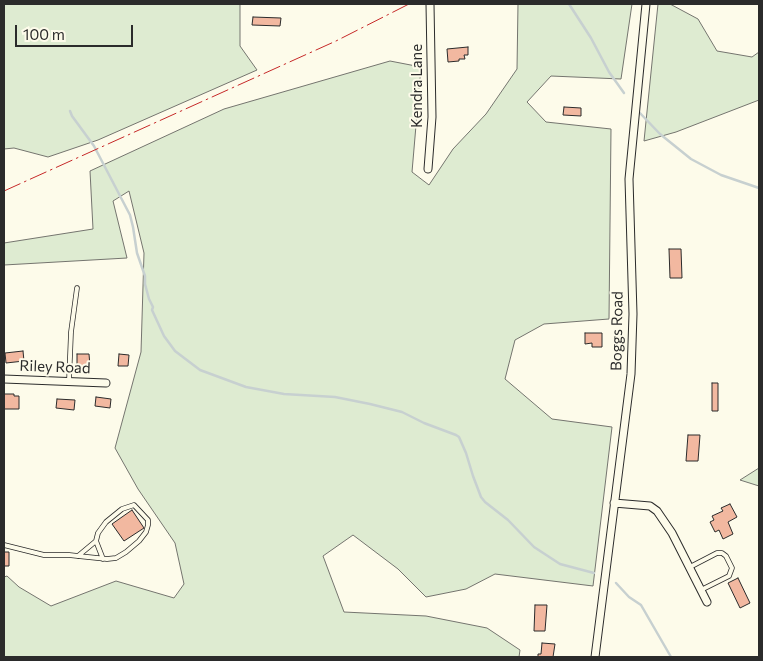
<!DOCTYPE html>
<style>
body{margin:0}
#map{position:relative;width:763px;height:661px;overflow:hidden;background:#fdfbea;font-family:Commissioner,sans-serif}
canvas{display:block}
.frame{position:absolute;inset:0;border:5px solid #2b2b2b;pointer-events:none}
.scale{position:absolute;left:15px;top:25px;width:118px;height:22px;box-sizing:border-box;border:2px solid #2b2b2b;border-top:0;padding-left:6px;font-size:15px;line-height:18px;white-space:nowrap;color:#2b2b2b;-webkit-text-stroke:4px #fdfbea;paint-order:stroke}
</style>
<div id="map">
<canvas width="763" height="661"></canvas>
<div class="frame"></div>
<div class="scale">100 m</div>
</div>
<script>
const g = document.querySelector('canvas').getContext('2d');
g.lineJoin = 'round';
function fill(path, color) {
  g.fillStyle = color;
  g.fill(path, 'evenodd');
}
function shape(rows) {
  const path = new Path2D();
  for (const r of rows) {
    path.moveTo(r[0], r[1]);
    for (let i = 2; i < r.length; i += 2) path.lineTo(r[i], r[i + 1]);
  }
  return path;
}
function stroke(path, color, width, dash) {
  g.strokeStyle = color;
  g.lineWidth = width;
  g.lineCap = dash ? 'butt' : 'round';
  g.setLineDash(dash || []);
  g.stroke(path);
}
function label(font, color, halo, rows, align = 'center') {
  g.font = font + ' Commissioner,sans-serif';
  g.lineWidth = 4;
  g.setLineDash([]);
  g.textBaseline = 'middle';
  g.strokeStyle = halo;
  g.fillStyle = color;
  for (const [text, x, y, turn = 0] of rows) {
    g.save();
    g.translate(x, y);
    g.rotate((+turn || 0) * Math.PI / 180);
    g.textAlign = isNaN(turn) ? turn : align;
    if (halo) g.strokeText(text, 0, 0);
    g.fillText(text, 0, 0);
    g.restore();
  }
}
const green = shape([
 [4,4,240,4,240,46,257,70,98,140,48,157,14,148,4,149,4,4],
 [518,4,632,4,621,79,551,76,527,102,546,122,611,129,609,319,544,324,515,340,505,379,552,419,612,427,593,586,495,574,466,589,426,597,398,569,353,535,323,556,344,612,426,616,487,628,520,650,519,657,4,657,4,577,7,576,19,587,51,606,116,581,174,598,184,584,175,543,138,489,115,448,141,352,144,253,129,191,113,201,127,258,4,265,4,243,93,229,90,171,224,109,390,61,421,67,412,172,429,185,453,149,486,114,517,69,518,4],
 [658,4,670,4,698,19,717,51,752,57,759,52,759,100,676,132,644,141,658,4],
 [759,468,759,486,740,480,759,468]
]);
const stream = shape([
 [569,4,591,38,609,72,624,93],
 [70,111,72,116,94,146,130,215,133,227,137,253,145,276,145,284,149,299,153,307,152,310,164,336,175,351,200,370,246,387,284,394,335,397,370,404,402,412,424,423,456,435,459,437,466,453,473,476,481,497,485,502,508,520,534,547,560,564,594,573],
 [638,111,660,134,691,159,721,175,759,188],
 [616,583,629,597,641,605,671,657]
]);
const building = shape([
 [253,17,281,18,280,26,252,25,253,17],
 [468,47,468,55,464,55,465,59,459,59,459,61,448,62,447,49,468,47],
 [564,107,581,108,581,116,563,115,564,107],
 [669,249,681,249,682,278,670,278,669,249],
 [585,333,602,333,602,347,592,347,592,343,585,344,585,333],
 [23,351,24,361,6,363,5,353,23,351],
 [77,354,89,354,90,366,77,367,77,354],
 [119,354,129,355,128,366,118,366,119,354],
 [712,383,718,383,718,411,712,411,712,383],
 [4,394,14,394,14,396,19,396,19,409,4,409,4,394],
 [96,397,111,399,110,408,95,406,96,397],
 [57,399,75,400,74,410,56,408,57,399],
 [688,435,700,435,698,461,686,461,688,435],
 [730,504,737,517,728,522,733,534,723,539,719,530,715,532,710,522,714,520,712,516,723,511,721,508,730,504],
 [132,510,144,528,124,541,112,524,132,510],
 [4,552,9,552,9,566,4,566,4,552],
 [738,578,750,603,740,608,728,583,738,578],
 [535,605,547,605,545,631,534,631,535,605],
 [542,643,555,644,553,657,538,657,538,654,541,654,542,643]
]);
const service = shape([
 [69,381,71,332,77,288],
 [96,541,103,559],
 [4,545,44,555,69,555,78,556,107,559,116,558,126,552,139,541,146,532,148,525,148,520,134,505,122,509,106,522,98,533,96,541,78,556],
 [690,567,717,553,722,553,726,556,732,568,729,576,701,590]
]);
const minor = shape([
 [428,169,432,117,430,4],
 [4,379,106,383],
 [614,503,650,506,657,511,672,533,707,602],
 [595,657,631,374,633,314,629,179,646,4]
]);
const power = shape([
 [4,191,336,41,409,4]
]);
const streetNames = [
 ["Kendra Lane",417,86,-90],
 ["Boggs Road",617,331,-89],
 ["Riley Road",55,367,2]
];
fill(green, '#deebd1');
stroke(green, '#74746e', 1);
stroke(stream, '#c7d0d0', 2.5);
fill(building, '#f2b8a0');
stroke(building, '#2b2b2b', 1);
stroke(service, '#2b2b2b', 5.5);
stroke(minor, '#2b2b2b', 9);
stroke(service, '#fdfbea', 4);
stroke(minor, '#fdfbea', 7);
stroke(power, '#c62828', 1, [18, 4, 2.5, 4]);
label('15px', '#2b2b2b', '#fdfbea', streetNames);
</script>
